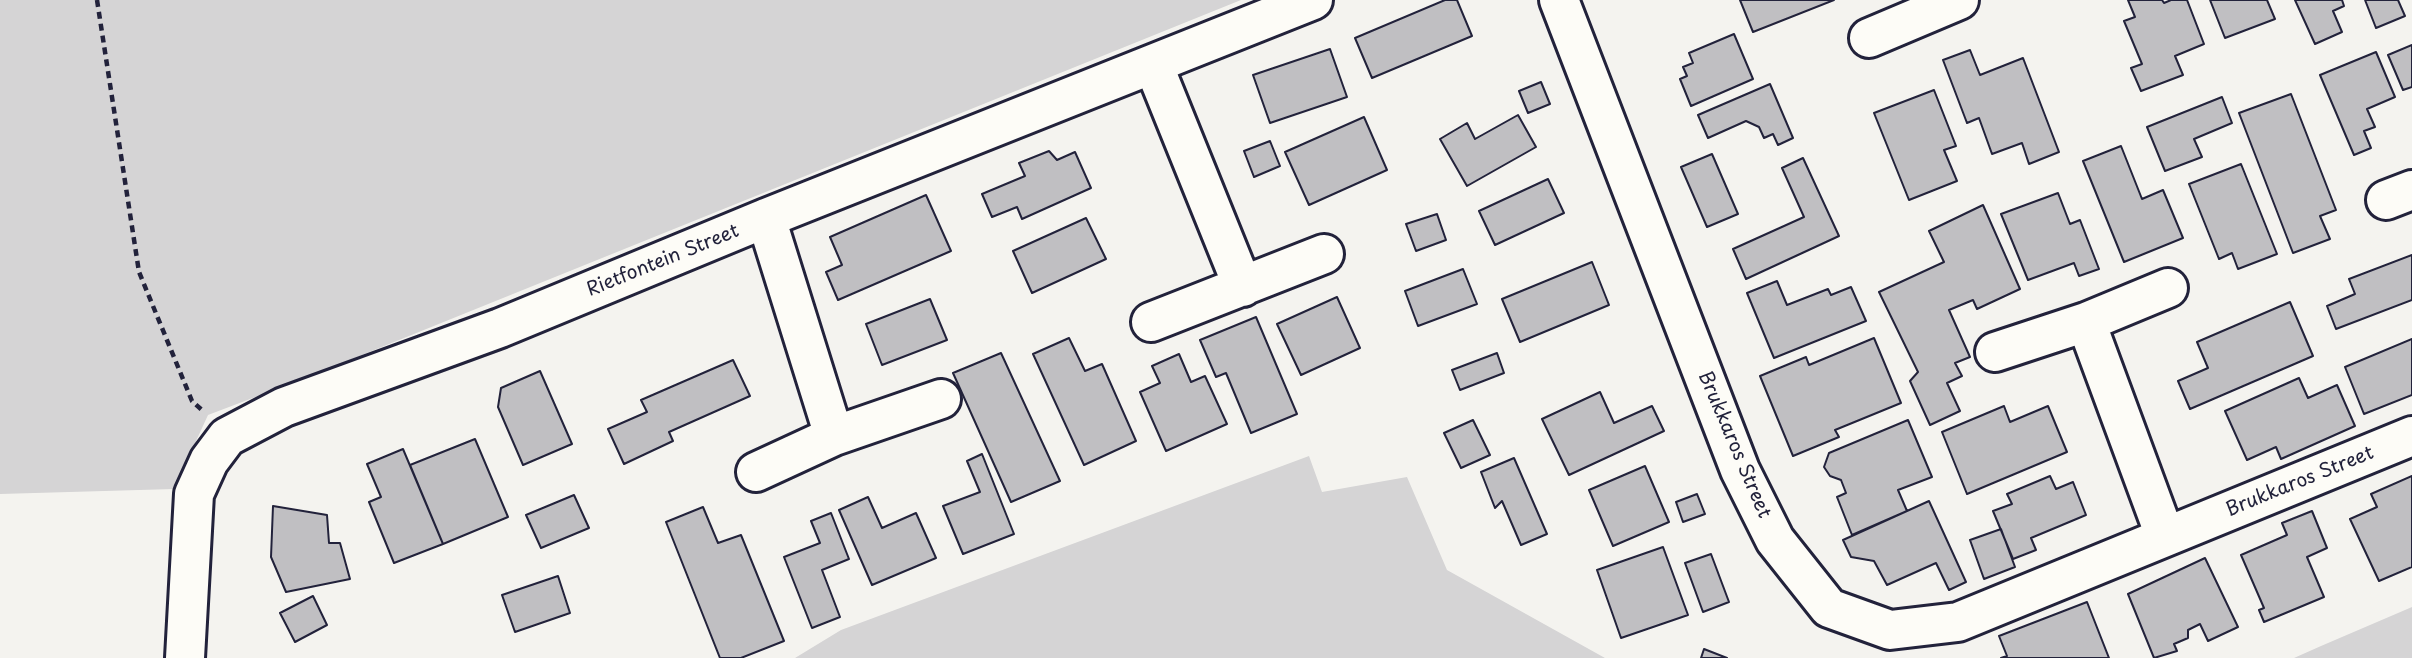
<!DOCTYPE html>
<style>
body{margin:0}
canvas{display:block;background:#f4f3ef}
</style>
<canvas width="2412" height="658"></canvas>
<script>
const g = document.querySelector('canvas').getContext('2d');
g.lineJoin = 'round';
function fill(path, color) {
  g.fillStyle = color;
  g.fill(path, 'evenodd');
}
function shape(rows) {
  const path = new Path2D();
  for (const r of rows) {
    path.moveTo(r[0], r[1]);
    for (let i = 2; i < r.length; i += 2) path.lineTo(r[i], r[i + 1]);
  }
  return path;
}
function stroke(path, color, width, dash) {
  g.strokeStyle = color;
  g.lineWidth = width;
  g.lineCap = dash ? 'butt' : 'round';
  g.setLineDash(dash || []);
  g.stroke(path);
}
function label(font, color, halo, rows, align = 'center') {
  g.font = font + ' "Playpen Sans",sans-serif';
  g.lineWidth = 5;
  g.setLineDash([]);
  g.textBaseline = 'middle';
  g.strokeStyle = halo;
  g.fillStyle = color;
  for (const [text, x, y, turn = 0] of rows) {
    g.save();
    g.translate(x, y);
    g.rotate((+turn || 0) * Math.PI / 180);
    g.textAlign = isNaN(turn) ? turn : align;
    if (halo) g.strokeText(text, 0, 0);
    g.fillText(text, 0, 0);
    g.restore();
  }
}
const green = shape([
 [0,0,1241,0,300,380,208,415,174,489,0,494],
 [1309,456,1322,492,1407,477,1447,570,1605,658,795,658,841,630],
 [2412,607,2412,658,2294,658,2321,646]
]);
const building = shape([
 [1445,0,1457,0,1472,36,1372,78,1355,38,1445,0],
 [1740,0,1834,0,1753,32,1740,0],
 [2128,0,2162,0,2164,3,2171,0,2187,0,2204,44,2175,56,2183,75,2141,91,2131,68,2142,64,2124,21,2135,17,2128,0],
 [2210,0,2267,0,2275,19,2225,38,2210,0],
 [2295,0,2342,0,2344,6,2333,11,2342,32,2315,44,2295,0],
 [2365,0,2398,0,2405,16,2376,28,2365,0],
 [1734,34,1753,79,1691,106,1680,79,1687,76,1683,67,1693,63,1689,53,1734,34],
 [2412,45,2412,87,2403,90,2388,55,2412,45],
 [1330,49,1347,97,1270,123,1253,75,1330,49],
 [1970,50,1980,75,2023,58,2059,152,2029,164,2022,143,1992,154,1979,118,1967,123,1943,60,1970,50],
 [2376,52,2395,97,2367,109,2375,127,2364,131,2371,148,2354,155,2320,75,2376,52],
 [1541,82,1550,104,1528,113,1519,91,1541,82],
 [1770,84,1793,138,1778,145,1773,134,1764,138,1759,127,1746,121,1708,138,1698,115,1770,84],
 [1934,90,1956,146,1944,150,1957,181,1909,200,1874,113,1934,90],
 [2291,94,2336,210,2320,216,2330,239,2293,253,2239,113,2291,94],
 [2222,97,2232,123,2194,139,2202,157,2165,171,2147,127,2222,97],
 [1518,115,1536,147,1467,186,1440,139,1467,123,1475,139,1518,115],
 [1364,117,1387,170,1309,205,1285,152,1364,117],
 [1270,141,1280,166,1254,177,1244,151,1270,141],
 [2121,146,2142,199,2163,190,2183,238,2124,262,2083,161,2121,146],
 [1049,151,1057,160,1075,152,1091,188,1022,219,1017,207,992,217,982,194,1025,176,1019,163,1049,151],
 [1712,154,1738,214,1707,227,1681,167,1712,154],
 [1803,158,1839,236,1746,279,1733,249,1804,217,1782,168,1803,158],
 [2241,164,2277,254,2238,269,2232,253,2219,259,2189,184,2241,164],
 [1548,179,1564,213,1495,245,1479,211,1548,179],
 [2058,193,2070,224,2080,220,2099,269,2079,276,2074,263,2028,280,2001,214,2058,193],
 [926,195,951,251,838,300,826,272,842,265,830,237,926,195],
 [1983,205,2020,289,1977,309,1973,300,1949,310,1970,357,1955,363,1962,376,1947,383,1960,411,1930,425,1910,381,1918,372,1879,292,1944,262,1929,231,1983,205],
 [1437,214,1446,240,1416,251,1406,224,1437,214],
 [1086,218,1106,259,1032,293,1013,251,1086,218],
 [2412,255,2412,300,2336,329,2327,306,2355,294,2349,279,2412,255],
 [1592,262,1609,305,1520,342,1502,299,1592,262],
 [1463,269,1477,304,1418,326,1405,291,1463,269],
 [1777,281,1787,305,1828,289,1831,295,1851,287,1866,321,1774,358,1747,293,1777,281],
 [1337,297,1360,348,1301,375,1277,324,1337,297],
 [930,299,947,340,882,365,866,324,930,299],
 [2290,302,2313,356,2190,409,2178,381,2208,368,2197,342,2290,302],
 [1256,317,1297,414,1251,433,1226,373,1216,377,1200,340,1256,317],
 [1069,338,1085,371,1102,364,1136,441,1084,465,1033,354,1069,338],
 [1874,338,1901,403,1835,430,1839,437,1793,456,1760,376,1806,357,1809,365,1874,338],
 [2412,339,2412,395,2364,414,2345,367,2412,339],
 [1001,353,1060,481,1011,502,953,373,1001,353],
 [1497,353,1504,373,1460,390,1452,370,1497,353],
 [1179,354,1191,382,1205,376,1227,424,1166,451,1140,392,1160,383,1152,366,1179,354],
 [733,360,750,396,669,432,673,441,624,464,608,429,647,412,641,400,733,360],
 [540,371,572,444,523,465,498,407,501,388,540,371],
 [2299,378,2308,398,2337,385,2355,426,2281,459,2276,447,2247,460,2225,411,2299,378],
 [1600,392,1614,423,1652,406,1664,431,1569,475,1542,419,1600,392],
 [2004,406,2010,422,2048,406,2067,452,1967,494,1942,432,2004,406],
 [1473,420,1490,455,1461,468,1444,433,1473,420],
 [1908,420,1932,477,1898,490,1907,511,1852,535,1837,497,1846,493,1841,480,1830,476,1824,467,1829,453,1908,420],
 [475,439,508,517,443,544,410,465,475,439],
 [403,449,443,544,394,563,369,502,381,497,367,464,403,449],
 [982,454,1014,534,963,554,943,506,980,492,967,461,982,454],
 [1514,458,1547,534,1521,545,1502,501,1495,508,1481,472,1514,458],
 [1645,466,1669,522,1613,546,1589,490,1645,466],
 [2050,476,2056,489,2073,482,2086,515,2031,538,2036,550,2013,559,1993,511,2012,504,2007,494,2050,476],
 [2412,476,2412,567,2379,581,2350,519,2377,507,2371,494,2412,476],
 [1697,494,1705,514,1683,522,1676,502,1697,494],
 [574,495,589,528,541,548,526,515,574,495],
 [868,497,882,528,916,513,936,558,872,585,839,510,868,497],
 [1929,501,1966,582,1949,590,1936,563,1887,585,1874,561,1851,557,1843,540,1929,501],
 [273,506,327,515,329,543,340,543,350,579,286,592,271,557,273,506],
 [703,507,718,543,741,535,784,641,741,658,720,658,666,522,703,507],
 [2312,511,2327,548,2307,557,2324,597,2264,622,2259,610,2264,608,2241,555,2287,535,2282,523,2312,511],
 [831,513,849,559,822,570,840,617,812,628,784,557,820,543,811,521,831,513],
 [2001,529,2015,567,1984,579,1970,540,2001,529],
 [1663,547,1688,615,1621,638,1597,570,1663,547],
 [1711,554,1729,602,1703,612,1685,563,1711,554],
 [2205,558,2238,627,2208,641,2200,624,2188,630,2188,638,2174,644,2177,651,2154,658,2128,594,2205,558],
 [558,576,570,613,515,632,502,595,558,576],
 [313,596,327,625,295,642,280,613,313,596],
 [2087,602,2109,658,2001,658,2007,656,1999,636,2087,602],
 [1704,649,1727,658,1701,658,1704,649]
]);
const path = shape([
 [97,0,139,272,192,401,203,411]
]);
const minor = shape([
 [1559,0,1740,470,1775,540,1829,608,1890,630,1958,622,2412,436],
 [1869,38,1959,0],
 [1153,64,1243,287],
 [2386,200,2412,190],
 [766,218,834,436],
 [1151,322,1324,254],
 [2086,322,2165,536],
 [1995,352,2086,322,2168,288],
 [756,472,834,436,941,399],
 [185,658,194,494,209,461,227,437,284,407,500,328,766,218,1313,0]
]);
const streetNames = [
 ["Rietfontein Street",663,261,-22],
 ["Brukkaros Street",1734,445,67],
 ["Brukkaros Street",2300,482,-22]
];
fill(green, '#d5d4d5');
fill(building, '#c0bfc2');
stroke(building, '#22223b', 2);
stroke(minor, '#22223b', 44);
stroke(path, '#22223b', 4.5, [7, 5]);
stroke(minor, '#fdfcf7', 38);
label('19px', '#22223b', '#fdfcf7', streetNames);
</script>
